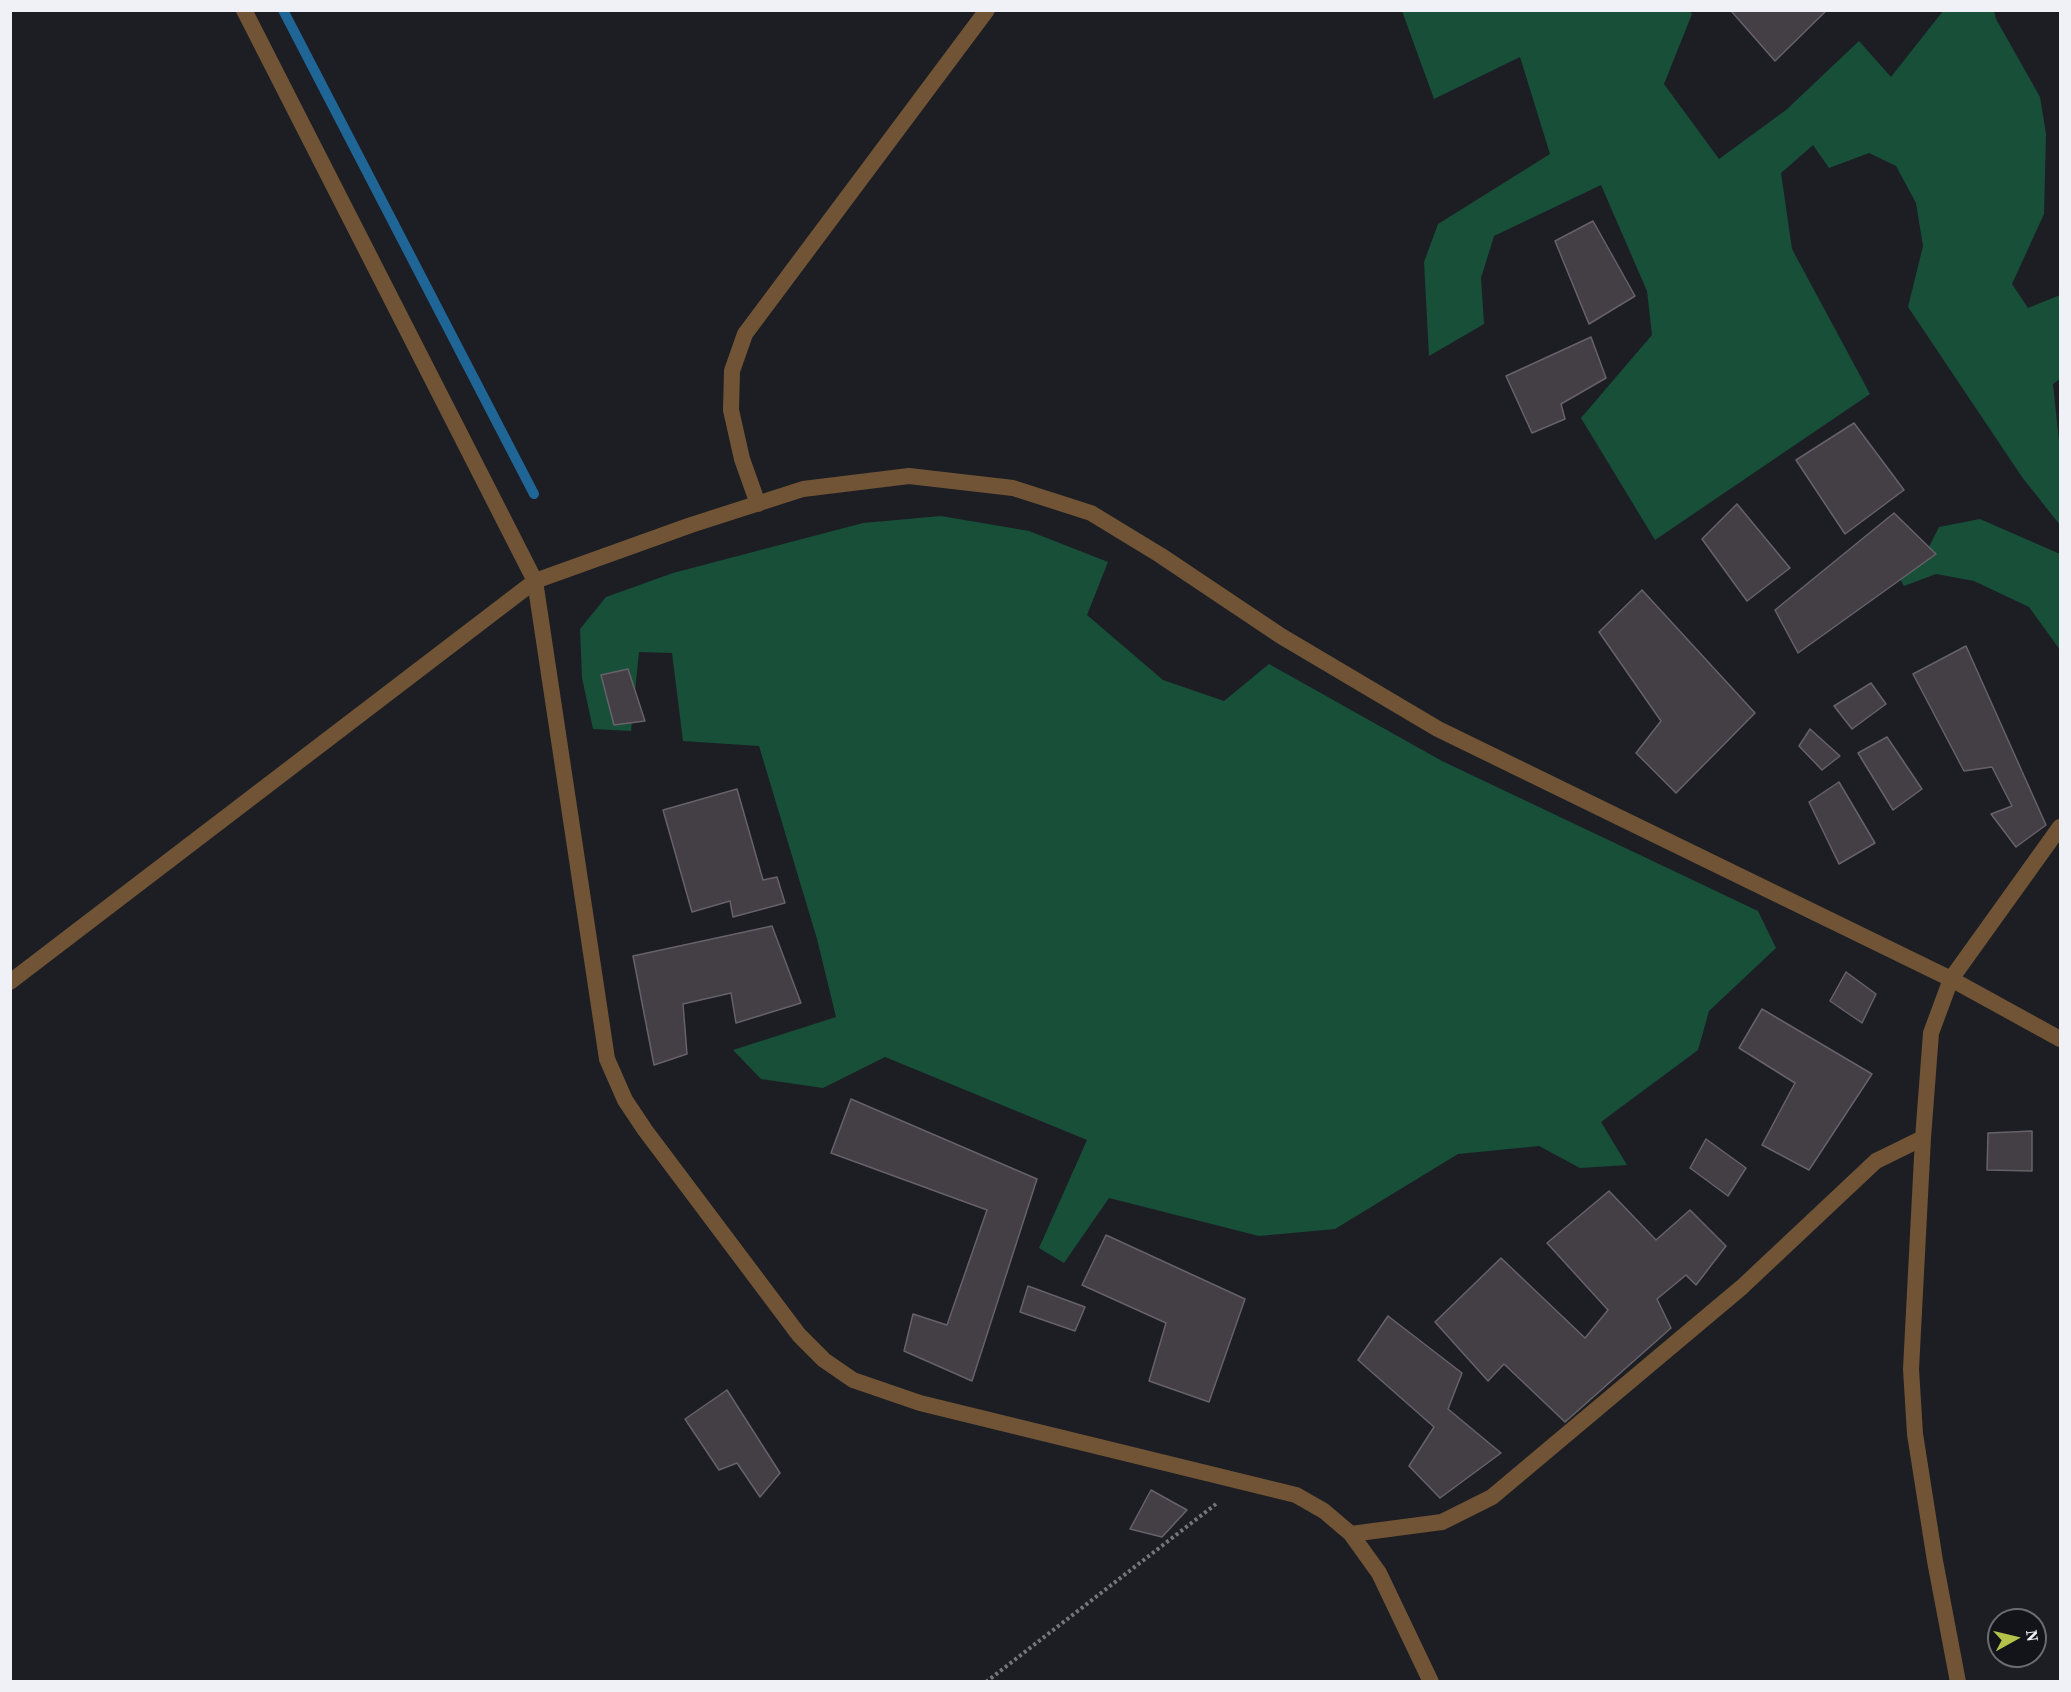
<!DOCTYPE html>
<style>
body{margin:0}
#map{position:relative;width:2071px;height:1692px;overflow:hidden;background:#1c1e24;font-family:"Source Serif 4",serif}
canvas{display:block}
.frame{position:absolute;inset:0;border:12px solid #f0f1f6;pointer-events:none}
.north{position:absolute;left:1987px;top:1608px;width:60px;height:60px;box-sizing:border-box;background:#13141a;border:2px solid #6b6c72;border-radius:50%;rotate:82deg;font-size:16px;font-weight:700;line-height:24px;text-align:center;color:#f0f1f6}
.north::after{content:'';display:block;margin:auto;width:21px;height:27px;background:#b4c24a;clip-path:polygon(50% 0,100% 100%,50% 72%,0 100%)}
</style>
<div id="map">
<canvas width="2071" height="1692"></canvas>
<div class="frame"></div>
<div class="north">N</div>
</div>
<script>
const g = document.querySelector('canvas').getContext('2d');
g.lineJoin = 'round';
function fill(path, color) {
  g.fillStyle = color;
  g.fill(path, 'evenodd');
}
function shape(rows) {
  const path = new Path2D();
  for (const r of rows) {
    path.moveTo(r[0], r[1]);
    for (let i = 2; i < r.length; i += 2) path.lineTo(r[i], r[i + 1]);
  }
  return path;
}
function stroke(path, color, width, dash) {
  g.strokeStyle = color;
  g.lineWidth = width;
  g.lineCap = dash ? 'butt' : 'round';
  g.setLineDash(dash || []);
  g.stroke(path);
}
const green = shape([
 [1402,11,1690,11,1692,14,1664,84,1719,159,1786,110,1859,41,1891,77,1943,11,1994,11,1996,19,2040,97,2046,134,2044,214,2012,284,2028,308,2060,295,2060,379,2053,384,2060,451,2060,525,2022,477,1908,307,1923,246,1916,203,1896,166,1869,153,1829,168,1813,145,1781,173,1792,249,1870,394,1655,540,1581,418,1652,335,1647,291,1601,185,1494,236,1481,278,1484,324,1429,356,1424,262,1438,224,1550,154,1520,57,1434,99],
 [941,516,1029,531,1108,562,1087,615,1163,680,1224,701,1269,664,1442,761,1758,911,1776,948,1709,1011,1698,1050,1601,1122,1627,1165,1580,1168,1539,1146,1458,1154,1335,1229,1259,1236,1109,1198,1064,1263,1039,1248,1087,1140,885,1057,823,1088,761,1079,733,1050,836,1017,817,939,759,746,683,741,672,653,639,652,631,731,593,729,582,678,580,629,606,597,673,573,863,523],
 [1980,519,2060,554,2060,650,2029,607,1974,581,1936,574,1904,586,1899,577,1928,549,1939,527]
]);
const stream = shape([
 [283,10,534,494]
]);
const building = shape([
 [1734,10,1827,10,1775,61,1732,12,1734,10],
 [1593,221,1635,296,1589,324,1555,241,1593,221],
 [1591,337,1606,378,1561,404,1565,419,1532,433,1506,376,1591,337],
 [1854,423,1904,490,1845,534,1796,460,1854,423],
 [1737,504,1790,568,1747,601,1702,539,1737,504],
 [1894,513,1936,554,1798,653,1775,610,1894,513],
 [1642,590,1755,713,1676,793,1636,753,1661,721,1599,632,1642,590],
 [1966,646,2046,825,2016,847,1991,814,2012,806,1992,767,1964,771,1913,674,1966,646],
 [628,669,645,721,614,725,601,675,628,669],
 [1871,683,1886,704,1852,729,1834,706,1871,683],
 [1810,729,1840,756,1822,770,1799,746,1810,729],
 [1887,737,1922,789,1893,810,1858,753,1887,737],
 [1839,782,1875,843,1839,864,1809,802,1839,782],
 [737,789,763,880,777,877,785,903,733,917,730,901,692,912,663,810,737,789],
 [772,926,801,1003,736,1023,731,993,683,1004,687,1054,654,1065,633,956,772,926],
 [1846,972,1876,994,1862,1023,1830,1001,1846,972],
 [1762,1009,1872,1074,1809,1170,1762,1145,1795,1083,1739,1048,1762,1009],
 [851,1099,1037,1179,972,1381,904,1351,913,1314,947,1325,987,1210,831,1153,851,1099],
 [2032,1131,2032,1171,1987,1170,1988,1133,2032,1131],
 [1706,1139,1746,1168,1728,1196,1690,1168,1706,1139],
 [1609,1191,1656,1240,1690,1210,1726,1246,1696,1285,1686,1275,1657,1299,1671,1328,1565,1422,1504,1364,1488,1381,1435,1322,1501,1258,1585,1338,1608,1310,1547,1243,1609,1191],
 [1106,1235,1245,1299,1209,1402,1149,1381,1166,1323,1082,1285,1106,1235],
 [1028,1286,1085,1307,1075,1331,1020,1312,1028,1286],
 [1388,1316,1462,1373,1448,1409,1501,1453,1440,1498,1409,1466,1434,1427,1358,1360,1388,1316],
 [727,1390,780,1473,760,1497,737,1463,719,1470,685,1419,727,1390],
 [1151,1490,1187,1510,1162,1537,1130,1529,1151,1490]
]);
const path = shape([
 [986,1682,1216,1504]
]);
const minor = shape([
 [244,10,535,581,607,1059,625,1100,645,1130,799,1335,824,1360,853,1380,920,1403,1296,1495,1324,1511,1351,1534,1379,1573,1431,1682],
 [758,504,742,459,731,410,732,371,745,334,987,10],
 [10,982,535,581],
 [1923,1138,1911,1369,1915,1434,1935,1561,1958,1682],
 [1351,1534,1442,1522,1492,1497,1742,1287,1876,1161,1923,1138,1931,1033,1951,979,2060,827]
]);
const tertiary = shape([
 [535,581,691,525,803,489,909,476,1013,488,1091,513,1160,555,1281,636,1438,729,1951,979,2060,1039]
]);
fill(green, '#174f39');
stroke(stream, '#1f6596', 10);
fill(building, '#443f45');
stroke(building, '#676269', 1.5);
stroke(path, '#74767b', 4, [3, 3]);
stroke(minor, '#705435', 16);
stroke(tertiary, '#705435', 16);
</script>
